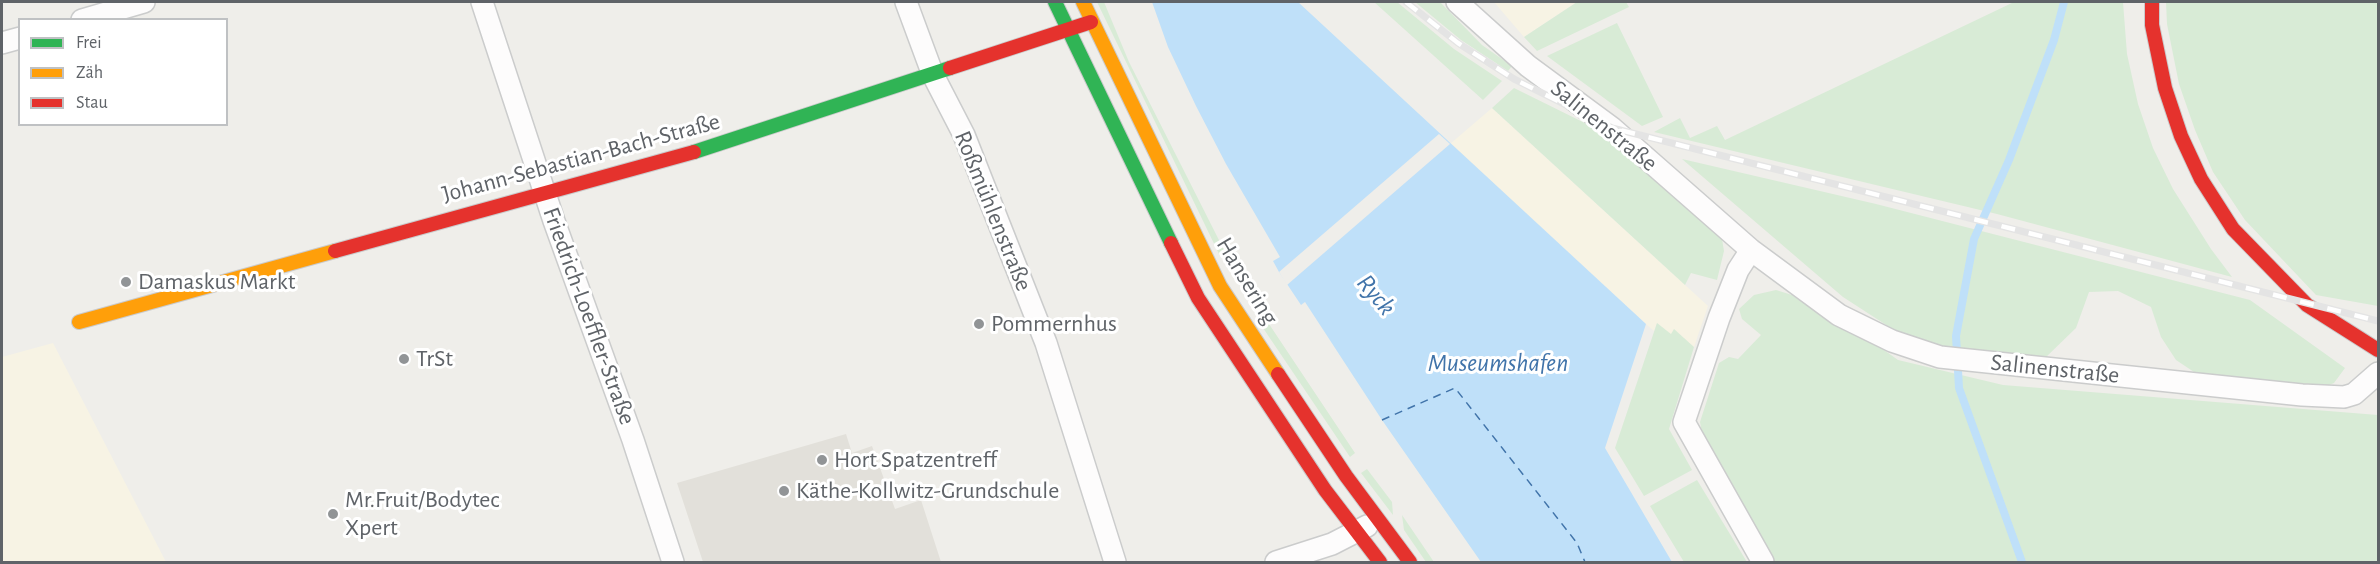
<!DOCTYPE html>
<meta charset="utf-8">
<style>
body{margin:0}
#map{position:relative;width:2380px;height:564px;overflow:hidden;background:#efeeea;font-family:"Alegreya Sans",sans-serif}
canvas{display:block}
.frame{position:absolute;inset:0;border:3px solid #5f6368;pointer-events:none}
.legend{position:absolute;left:18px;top:18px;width:210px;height:108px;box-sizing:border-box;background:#fff;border:2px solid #bfc1c3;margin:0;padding:8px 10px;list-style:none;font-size:18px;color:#5f6368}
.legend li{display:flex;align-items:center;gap:12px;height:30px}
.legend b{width:30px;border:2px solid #bfc1c3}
</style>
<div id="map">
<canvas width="2380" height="564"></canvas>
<div class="frame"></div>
<ul class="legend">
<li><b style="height:8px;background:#30b455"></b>Frei</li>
<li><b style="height:8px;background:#ff9f0a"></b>Zäh</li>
<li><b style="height:8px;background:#e5322d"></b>Stau</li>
</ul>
</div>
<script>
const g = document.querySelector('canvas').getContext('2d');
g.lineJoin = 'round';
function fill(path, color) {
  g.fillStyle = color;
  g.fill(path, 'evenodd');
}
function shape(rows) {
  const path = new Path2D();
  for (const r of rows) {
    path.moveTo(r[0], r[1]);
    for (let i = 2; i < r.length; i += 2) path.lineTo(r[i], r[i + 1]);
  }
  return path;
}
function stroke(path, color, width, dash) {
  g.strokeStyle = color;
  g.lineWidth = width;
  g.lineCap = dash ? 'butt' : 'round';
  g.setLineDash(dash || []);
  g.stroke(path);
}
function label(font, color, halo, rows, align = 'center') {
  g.font = font + ' "Alegreya Sans",sans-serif';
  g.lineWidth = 6;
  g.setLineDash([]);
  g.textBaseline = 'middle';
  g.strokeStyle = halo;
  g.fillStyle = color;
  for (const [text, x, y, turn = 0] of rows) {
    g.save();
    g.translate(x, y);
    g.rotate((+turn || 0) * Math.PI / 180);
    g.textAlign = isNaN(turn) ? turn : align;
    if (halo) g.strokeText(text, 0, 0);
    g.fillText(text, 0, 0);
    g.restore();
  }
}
const commercial = shape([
 [1494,2,1577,2,1524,37],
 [1492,108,1708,306,1694,347,1674,330,1671,335,1657,323,1654,331,1646,324,1450,144],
 [53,343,166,562,2,562,2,357]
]);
const education = shape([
 [846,434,852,453,872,446,895,509,921,500,941,562,703,562,677,483]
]);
const green = shape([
 [1097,2,1104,2,1129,62,1226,254,1220,256],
 [1374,2,1397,2,1454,49,1502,81,1483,100],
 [1415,2,1440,2,1482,45,1512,66,1508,71,1461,40],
 [1577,2,1626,2,1629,7,1537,51,1524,37],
 [2014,2,2123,2,2127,54,2138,104,2153,148,2173,189,2211,249,2232,277,1997,214,1654,132,1680,118,1690,138,1717,126,1725,140],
 [2166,2,2378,2,2378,306,2316,295,2245,220,2213,172,2195,130,2179,84,2167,24],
 [1617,23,1663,117,1642,126,1547,56],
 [1514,88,1601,131,1715,229,1722,239,1724,251,1717,280,1691,273,1685,285,1492,108],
 [1682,159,1876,204,2250,300,2345,368,2334,383,2317,390,2203,378,2176,360,2161,337,2151,307,2118,291,2089,292,2076,328,2044,359,1939,346,1897,332,1843,297],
 [1776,290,1792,295,1833,323,1877,345,1898,360,2003,385,2378,415,2378,562,1774,562,1704,444,1700,422,1719,363,1729,357,1738,359,1761,335,1742,319,1739,309,1754,295],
 [1265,318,1355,453,1350,457,1259,322],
 [1657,323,1671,334,1674,329,1694,347,1669,429,1692,470,1644,496,1615,448],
 [1367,469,1392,502,1393,515,1361,473],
 [1697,480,1747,562,1684,562,1650,506],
 [1402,515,1434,562,1426,562,1404,530]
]);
const water = shape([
 [1152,2,1298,2,1646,324,1605,448,1672,562,1481,562,1382,420,1305,302,1301,305,1279,272,1273,261,1280,257,1226,164,1196,106,1168,47]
]);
const pier = shape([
 [1439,134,1450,144,1287,285,1279,272]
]);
const stream = shape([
 [2022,562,1959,388,1956,336,1974,239,2009,160,2054,40,2064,2]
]);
const ferry = shape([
 [1382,420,1455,388,1577,543,1585,562]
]);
const street = shape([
 [482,2,554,221,633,440,673,562],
 [906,2,933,75,964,135,1046,343,1115,562],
 [1457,2,1528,66,1612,128,1751,250,1839,315,1892,341,1940,357,2302,395,2344,397,2354,394,2378,373],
 [82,20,144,2],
 [2,43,20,38],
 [1751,250,1738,270,1719,318,1684,422,1763,562],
 [1276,562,1332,544,1367,526]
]);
const fast = shape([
 [1055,2,1171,243],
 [694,152,950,68]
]);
const slow = shape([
 [1083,2,1220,286,1278,374],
 [79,322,335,251]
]);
const jam = shape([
 [2152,2,2152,25,2165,88,2181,136,2201,179,2233,229,2307,305,2378,350],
 [950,68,1091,22],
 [1171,243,1198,298,1325,490,1380,562],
 [335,251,694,152],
 [1278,374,1346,476,1410,562]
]);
const rail = shape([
 [1406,2,1458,43,1514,79,1612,128,2378,321]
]);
const markers = [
 [126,282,6,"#919496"],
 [979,324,6,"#919496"],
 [404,359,6,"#919496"],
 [822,460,6,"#919496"],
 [784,491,6,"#919496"],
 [333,514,6,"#919496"]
];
const streetNames = [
 ["Salinenstraße",1604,126,39],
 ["Johann-Sebastian-Bach-Straße",581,158,-15],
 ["Roßmühlenstraße",993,211,68],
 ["Hansering",1247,281,59],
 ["Friedrich-Loeffler-Straße",589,316,70],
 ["Salinenstraße",2055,369,6]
];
const poiNames = [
 ["Damaskus Markt",138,282],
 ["Pommernhus",991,324],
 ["TrSt",416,359],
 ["Hort Spatzentreff",834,460],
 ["Käthe-Kollwitz-Grundschule",796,491],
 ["Mr.Fruit/Bodytec",345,500],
 ["Xpert",345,528]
];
const waterNames = [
 ["Ryck",1376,295,50],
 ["Museumshafen",1498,363]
];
fill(commercial, '#f7f3e4');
fill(education, '#e2e0da');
fill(green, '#d8ebd6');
fill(water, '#bfe0f9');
fill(pier, '#efeeea');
stroke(stream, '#bfe0f9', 8);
stroke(ferry, '#4174aa', 1.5, [8, 6]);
stroke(street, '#cbcccc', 24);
stroke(fast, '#cacacb', 16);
stroke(slow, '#cacacb', 16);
stroke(jam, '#cacacb', 16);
stroke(street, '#fdfcfc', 21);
stroke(fast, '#30b455', 14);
stroke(slow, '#ff9f0a', 14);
stroke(jam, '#e5322d', 14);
stroke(rail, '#e4e4e4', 7);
stroke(rail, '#fff', 4.5, [14]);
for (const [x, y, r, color] of markers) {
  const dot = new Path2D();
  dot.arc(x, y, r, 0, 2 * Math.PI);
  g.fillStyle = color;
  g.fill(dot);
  stroke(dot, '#fff', 2);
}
label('24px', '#5f6368', '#fff', streetNames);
label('24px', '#5f6368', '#fff', poiNames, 'left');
label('italic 26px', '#4174aa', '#fff', waterNames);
</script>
